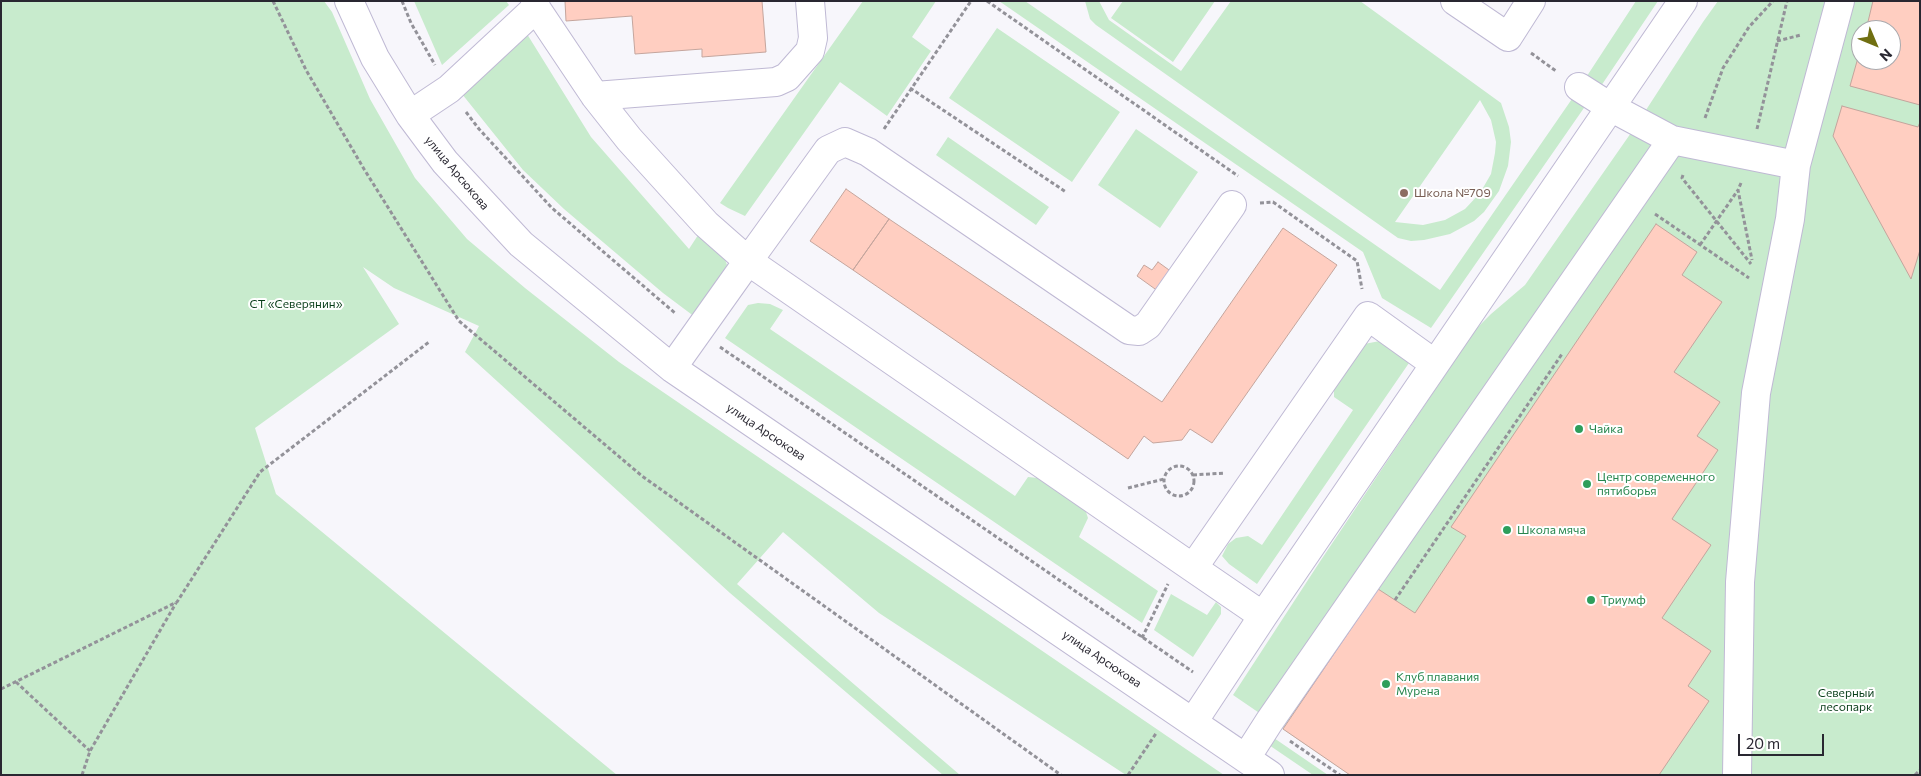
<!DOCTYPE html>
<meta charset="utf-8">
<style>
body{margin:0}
#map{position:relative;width:1921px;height:776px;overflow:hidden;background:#f7f6fb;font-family:Commissioner,sans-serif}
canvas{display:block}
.frame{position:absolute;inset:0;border:2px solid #292731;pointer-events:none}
.north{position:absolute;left:1851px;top:20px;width:50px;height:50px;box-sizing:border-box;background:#fff;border:1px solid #a9a9ad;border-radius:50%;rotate:135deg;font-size:14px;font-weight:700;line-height:20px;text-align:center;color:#292731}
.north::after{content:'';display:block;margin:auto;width:18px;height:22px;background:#706f11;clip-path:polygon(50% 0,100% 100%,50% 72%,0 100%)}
.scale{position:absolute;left:1738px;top:734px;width:86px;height:22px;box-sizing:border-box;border:2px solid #292731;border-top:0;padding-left:6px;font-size:15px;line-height:18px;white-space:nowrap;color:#292731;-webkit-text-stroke:4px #fff;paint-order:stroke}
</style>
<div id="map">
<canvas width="1921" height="776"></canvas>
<div class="frame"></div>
<div class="north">N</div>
<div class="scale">20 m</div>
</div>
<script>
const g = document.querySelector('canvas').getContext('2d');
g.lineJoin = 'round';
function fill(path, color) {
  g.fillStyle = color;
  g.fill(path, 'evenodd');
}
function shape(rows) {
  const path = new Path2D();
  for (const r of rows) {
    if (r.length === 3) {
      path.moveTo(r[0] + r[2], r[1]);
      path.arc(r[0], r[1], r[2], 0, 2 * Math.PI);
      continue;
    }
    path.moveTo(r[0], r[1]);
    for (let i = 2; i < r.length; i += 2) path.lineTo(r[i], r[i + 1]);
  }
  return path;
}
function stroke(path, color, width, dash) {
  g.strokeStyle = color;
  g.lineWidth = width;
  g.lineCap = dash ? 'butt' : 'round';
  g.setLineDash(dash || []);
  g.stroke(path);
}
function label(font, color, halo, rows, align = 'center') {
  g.font = font + ' Commissioner,sans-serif';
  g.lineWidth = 4;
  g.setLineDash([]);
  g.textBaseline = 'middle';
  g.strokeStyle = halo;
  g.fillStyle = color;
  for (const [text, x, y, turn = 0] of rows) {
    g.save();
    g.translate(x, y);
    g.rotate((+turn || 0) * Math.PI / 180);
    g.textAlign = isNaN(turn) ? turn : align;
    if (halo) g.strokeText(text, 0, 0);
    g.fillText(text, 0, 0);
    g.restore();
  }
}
const green = shape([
 [1,1,324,1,332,12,370,99,415,178,467,239,525,288,619,362,1224,775,1126,775,879,613,783,532,737,584,960,775,943,775,730,593,465,352,479,326,394,288,363,267,399,324,255,428,276,494,617,775,1,775],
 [414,1,506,1,509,5,442,65],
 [863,1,936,1,912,37,931,51,887,116,840,82,745,216,728,208,720,203],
 [999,1,1025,1,1440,290,1574,96,1586,105,1431,328,1382,298,1363,252],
 [1085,1,1099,1,1109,20,1181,71,1231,1,1360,1,1501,103,1509,127,1511,142,1508,166,1499,191,1484,212,1474,221,1450,234,1424,240,1411,241,1398,238,1096,25,1090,19],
 [1480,100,1491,120,1496,142,1495,153,1491,174,1480,193,1465,209,1445,220,1423,225,1395,222],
 [1123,1,1215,1,1173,62,1111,18],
 [1636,1,1658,1,1599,89,1585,79],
 [1718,1,1920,1,1920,775,1350,775,1233,695,1321,560,1475,330,1491,314,1525,285,1633,130,1665,123,1646,110,1703,22],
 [1861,30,1891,30,1891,60,1861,60],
 [997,28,1120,112,1072,182,949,98],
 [527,34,591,137,689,249,700,232,724,256,727,265,695,317,663,293,564,209,523,170,462,94],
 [1136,129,1198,172,1160,228,1098,185],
 [948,137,1049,207,1036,225,936,155],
 [758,303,770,304,783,310,770,329,1015,496,1028,477,1038,478,1085,509,1088,518,1079,537,1158,591,1142,623,725,338,748,305],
 [1380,341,1409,363,1257,584,1229,564,1222,556,1228,544,1236,538,1248,536,1262,545,1353,410,1334,397,1334,388,1364,344],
 [1171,594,1207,615,1216,602,1221,607,1221,614,1193,657,1154,630],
 [1271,736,1328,775,1313,775,1266,743]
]);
const building = shape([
 [565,1,762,1,766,52,702,57,702,49,635,54,632,16,566,21,565,1],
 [1873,1,1920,1,1920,105,1850,86,1861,47,1861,60,1891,60,1891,30,1866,30,1873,1],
 [1842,106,1918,127,1920,122,1920,250,1911,279,1833,136,1842,106],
 [846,189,889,219,853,270,810,241,846,189],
 [889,219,1162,402,1283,228,1337,265,1212,443,1190,429,1182,440,1153,443,1144,436,1128,459,853,270,889,219],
 [1656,224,1697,252,1682,275,1722,302,1674,372,1720,402,1697,436,1718,450,1672,519,1711,545,1662,618,1711,651,1688,686,1709,701,1659,775,1350,775,1283,729,1378,589,1415,613,1466,536,1451,527,1656,224],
 [1158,262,1176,275,1162,294,1137,276,1144,265,1152,270,1158,262]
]);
const path = shape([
 [273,1,306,70,364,169,459,321,642,476,1061,775],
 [402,1,411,23,435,65],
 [987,1,1238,176],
 [1777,41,1801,35],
 [1531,53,1556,71],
 [910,88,1066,192],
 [466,112,479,129,552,208,675,313],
 [1705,118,1723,68,1749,27,1773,1],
 [884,129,971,1],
 [1757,129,1787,1],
 [1683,175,1682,178,1751,264],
 [1741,183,1738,190,1752,260],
 [1260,203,1273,202,1357,261,1362,289],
 [1655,214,1749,278],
 [1700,245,1738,190],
 [720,347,1193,672],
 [1179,481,15],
 [1193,475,1225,473],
 [1128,488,1164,479],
 [1395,600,1562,354],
 [1142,638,1168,584],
 [16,682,90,751],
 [1,689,177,602,260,472,429,342],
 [1290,741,1340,775],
 [82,775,90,751,176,603],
 [1128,775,1157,732],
 [1915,775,1920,770]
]);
const minor = shape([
 [349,1,375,58,410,115,445,162,521,244,672,368,1270,775],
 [535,1,536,8,595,96,629,139,706,224,748,261,672,368],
 [1455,1,1508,37,1531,1],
 [1579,87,1612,108,1672,140,1796,165],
 [595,96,776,82,787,77,810,51,813,38,810,1],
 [410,115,449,89,536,8],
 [1232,205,1148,325,1139,331,1129,330,868,152,845,142,828,150,748,261,1193,568,1368,316,1435,364],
 [1193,568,1263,616],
 [1193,722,1263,616,1683,1],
 [1246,758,1269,722,1672,140],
 [1737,775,1740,582,1756,393,1790,219,1796,165,1840,1]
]);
const markers = [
 [1404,193,5,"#8d6e63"],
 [1579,429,5,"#2e9e5b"],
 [1587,484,5,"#2e9e5b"],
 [1507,530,5,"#2e9e5b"],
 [1591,600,5,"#2e9e5b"],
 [1386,684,5,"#2e9e5b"]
];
const streetNames = [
 ["улица Арсюкова",457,173,50],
 ["улица Арсюкова",766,432,34],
 ["улица Арсюкова",1102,659,34]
];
const educationNames = [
 ["Школа №709",1414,193]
];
const parkNames = [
 ["СТ «Северянин»",296,304],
 ["Северный",1846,693],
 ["лесопарк",1846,707]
];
const leisureNames = [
 ["Чайка",1589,429],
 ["Центр современного",1597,477],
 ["пятиборья",1597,491],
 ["Школа мяча",1517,530],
 ["Триумф",1601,600],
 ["Клуб плавания",1396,677],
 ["Мурена",1396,691]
];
fill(green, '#c8ebcd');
fill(building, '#ffcec1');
stroke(building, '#c4a59d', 1);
stroke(minor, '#bfb9d4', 30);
stroke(path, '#939299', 3, [4, 2.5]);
stroke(minor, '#fff', 28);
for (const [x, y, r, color] of markers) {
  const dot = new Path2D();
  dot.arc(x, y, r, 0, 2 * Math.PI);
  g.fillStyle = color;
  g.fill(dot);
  stroke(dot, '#fff', 2);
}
label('12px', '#292731', '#fff', streetNames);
label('12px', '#785e54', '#fff', educationNames, 'left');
label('12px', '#093e1a', '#fff', parkNames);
label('12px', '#27864d', '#fff', leisureNames, 'left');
</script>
